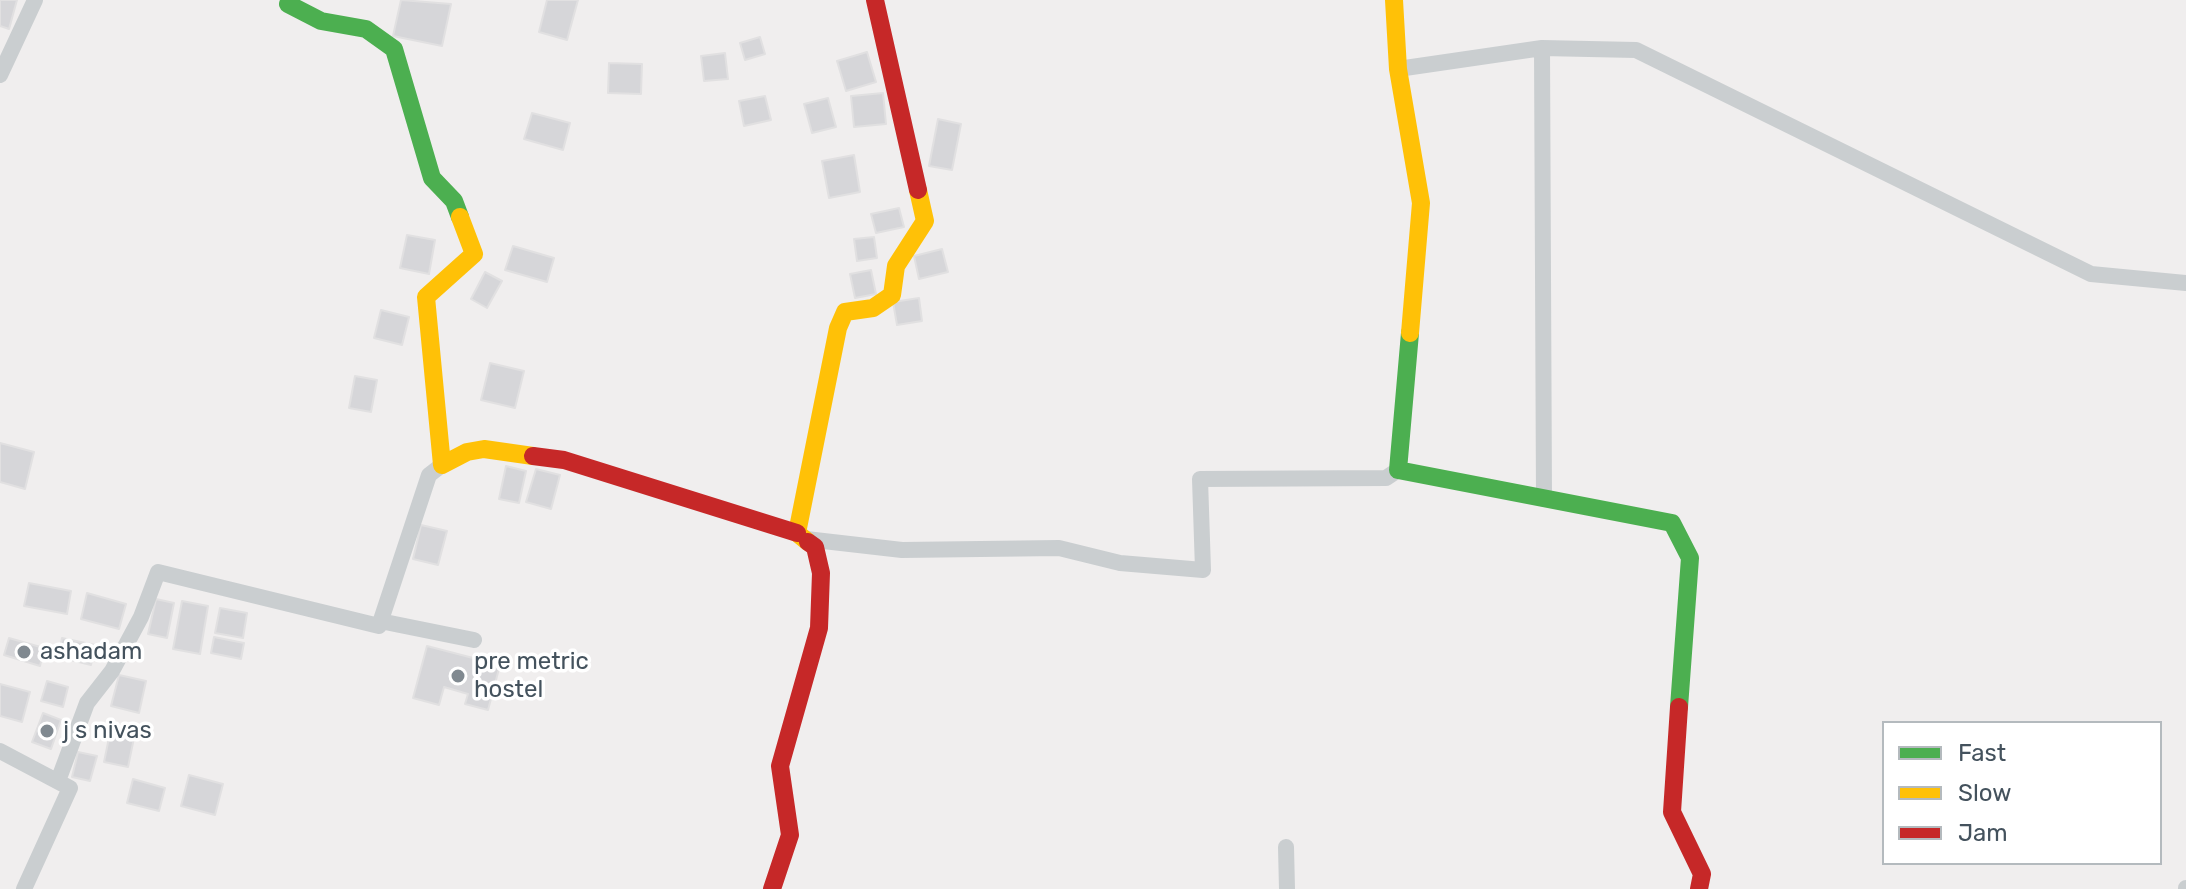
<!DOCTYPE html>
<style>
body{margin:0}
#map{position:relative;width:2186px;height:889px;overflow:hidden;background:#f0eeee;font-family:Rubik,sans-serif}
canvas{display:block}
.legend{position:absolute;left:1882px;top:721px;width:280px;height:144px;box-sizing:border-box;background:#fff;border:2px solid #b4babe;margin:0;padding:10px 14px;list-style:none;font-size:24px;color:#44525d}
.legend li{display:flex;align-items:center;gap:16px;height:40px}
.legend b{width:40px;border:2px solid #b4babe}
</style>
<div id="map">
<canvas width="2186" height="889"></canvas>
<ul class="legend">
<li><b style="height:10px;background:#4caf50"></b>Fast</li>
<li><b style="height:10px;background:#ffc107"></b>Slow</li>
<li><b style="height:10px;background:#c62828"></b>Jam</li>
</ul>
</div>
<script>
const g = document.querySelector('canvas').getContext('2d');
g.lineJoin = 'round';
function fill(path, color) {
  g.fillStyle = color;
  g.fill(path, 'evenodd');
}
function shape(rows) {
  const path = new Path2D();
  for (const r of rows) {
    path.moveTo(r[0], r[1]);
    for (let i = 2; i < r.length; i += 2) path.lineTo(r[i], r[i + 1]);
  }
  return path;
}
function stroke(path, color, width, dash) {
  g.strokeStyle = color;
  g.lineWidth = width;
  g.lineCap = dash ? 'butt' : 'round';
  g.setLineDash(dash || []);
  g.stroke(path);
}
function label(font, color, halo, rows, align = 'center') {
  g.font = font + ' Rubik,sans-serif';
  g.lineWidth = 7;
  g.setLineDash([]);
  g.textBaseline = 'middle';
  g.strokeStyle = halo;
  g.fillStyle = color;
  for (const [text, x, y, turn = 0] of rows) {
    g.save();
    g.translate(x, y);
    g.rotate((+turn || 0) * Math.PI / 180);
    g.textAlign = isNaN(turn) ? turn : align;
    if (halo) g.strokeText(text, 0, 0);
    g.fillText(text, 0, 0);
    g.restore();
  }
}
const building = shape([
 [0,0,17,0,9,29,0,26,0,0],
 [401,0,451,4,442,46,393,36,401,0],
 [547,0,578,0,567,40,539,32,547,0],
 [760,37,765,54,745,60,740,43,760,37],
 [867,52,876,82,846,91,837,61,867,52],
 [725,53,728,79,704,81,701,56,725,53],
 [609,63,642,64,641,94,608,93,609,63],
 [883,93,886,124,854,127,851,96,883,93],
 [765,96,771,120,744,126,739,101,765,96],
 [828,98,836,127,812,133,804,104,828,98],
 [532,113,570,123,563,150,524,139,532,113],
 [938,119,961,124,952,170,929,166,938,119],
 [854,155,860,192,829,198,822,161,854,155],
 [899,208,904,227,876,233,871,214,899,208],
 [407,235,435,240,429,274,400,268,407,235],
 [874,237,877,258,857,261,854,239,874,237],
 [513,246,554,258,547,282,505,270,513,246],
 [942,249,948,272,919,279,914,256,942,249],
 [871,270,876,294,855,298,850,274,871,270],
 [485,272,502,281,487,308,471,299,485,272],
 [919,298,922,321,897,325,893,302,919,298],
 [381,310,409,317,402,345,374,338,381,310],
 [490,363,524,371,515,408,481,400,490,363],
 [355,376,377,380,371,412,349,408,355,376],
 [0,443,34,452,25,489,0,482,0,443],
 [506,466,526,471,519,503,499,499,506,466],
 [536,469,560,475,551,509,526,502,536,469],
 [421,525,447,531,438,565,413,559,421,525],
 [29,583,71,591,67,614,24,606,29,583],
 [87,593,126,604,119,629,81,619,87,593],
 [156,599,174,603,167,638,148,634,156,599],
 [182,601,208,606,200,654,173,649,182,601],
 [220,608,247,613,243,638,215,633,220,608],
 [214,637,244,643,241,659,211,653,214,637],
 [9,638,44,648,40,666,4,655,9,638],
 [62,638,95,645,91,665,58,657,62,638],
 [427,646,500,665,488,710,465,704,468,694,444,687,439,705,413,698,427,646],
 [119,675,146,681,139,713,111,706,119,675],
 [47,681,68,687,63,707,41,701,47,681],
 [0,684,30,692,22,722,0,716,0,684],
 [43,713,61,720,51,749,32,742,43,713],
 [110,733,134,738,128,767,104,762,110,733],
 [78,752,97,756,90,781,72,777,78,752],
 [189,775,223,784,215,815,181,806,189,775],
 [133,779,165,788,159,811,127,803,133,779]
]);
const street = shape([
 [1542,48,1544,499],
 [1398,69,1542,48,1636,50,2091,274,2186,283],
 [0,75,35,0],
 [806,539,902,550,1059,548,1120,563,1203,570,1200,479,1386,478,1398,470],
 [380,621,474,640],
 [0,751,70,788,24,889],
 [58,781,87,703,112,671,141,617,158,572,379,626,429,475,442,465],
 [1286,847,1287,889],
 [2186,889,2186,888]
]);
const fast = shape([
 [290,0,288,4,321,21,366,29,394,49,432,178,454,201,460,217],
 [1410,333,1398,470,1672,523,1690,558,1679,707]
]);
const slow = shape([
 [1394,0,1398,69,1421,203,1410,333],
 [460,217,474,254,426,297,442,465,467,452,484,449,533,456],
 [808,542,797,533,838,328,845,312,873,308,892,295,896,266,925,221,918,190]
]);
const jam = shape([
 [875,0,918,190],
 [533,456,564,460,797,533],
 [1679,707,1672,812,1702,874,1699,889],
 [772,889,790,835,780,766,819,628,821,573,815,547,808,542]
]);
const markers = [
 [24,652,8,"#808990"],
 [458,676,8,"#808990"],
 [47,731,8,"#808990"]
];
const poiNames = [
 ["ashadam",40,652],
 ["pre metric",474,662],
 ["hostel",474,690],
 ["j s nivas",63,731]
];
fill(building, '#d6d6d9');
stroke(building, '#e1e0e1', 2);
stroke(street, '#caced0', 16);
stroke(fast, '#4caf50', 18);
stroke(slow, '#ffc107', 18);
stroke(jam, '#c62828', 18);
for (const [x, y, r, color] of markers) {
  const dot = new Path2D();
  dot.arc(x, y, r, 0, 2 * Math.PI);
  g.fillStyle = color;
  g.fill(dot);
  stroke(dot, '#fff', 3);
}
label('24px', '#44525d', '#fff', poiNames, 'left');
</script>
